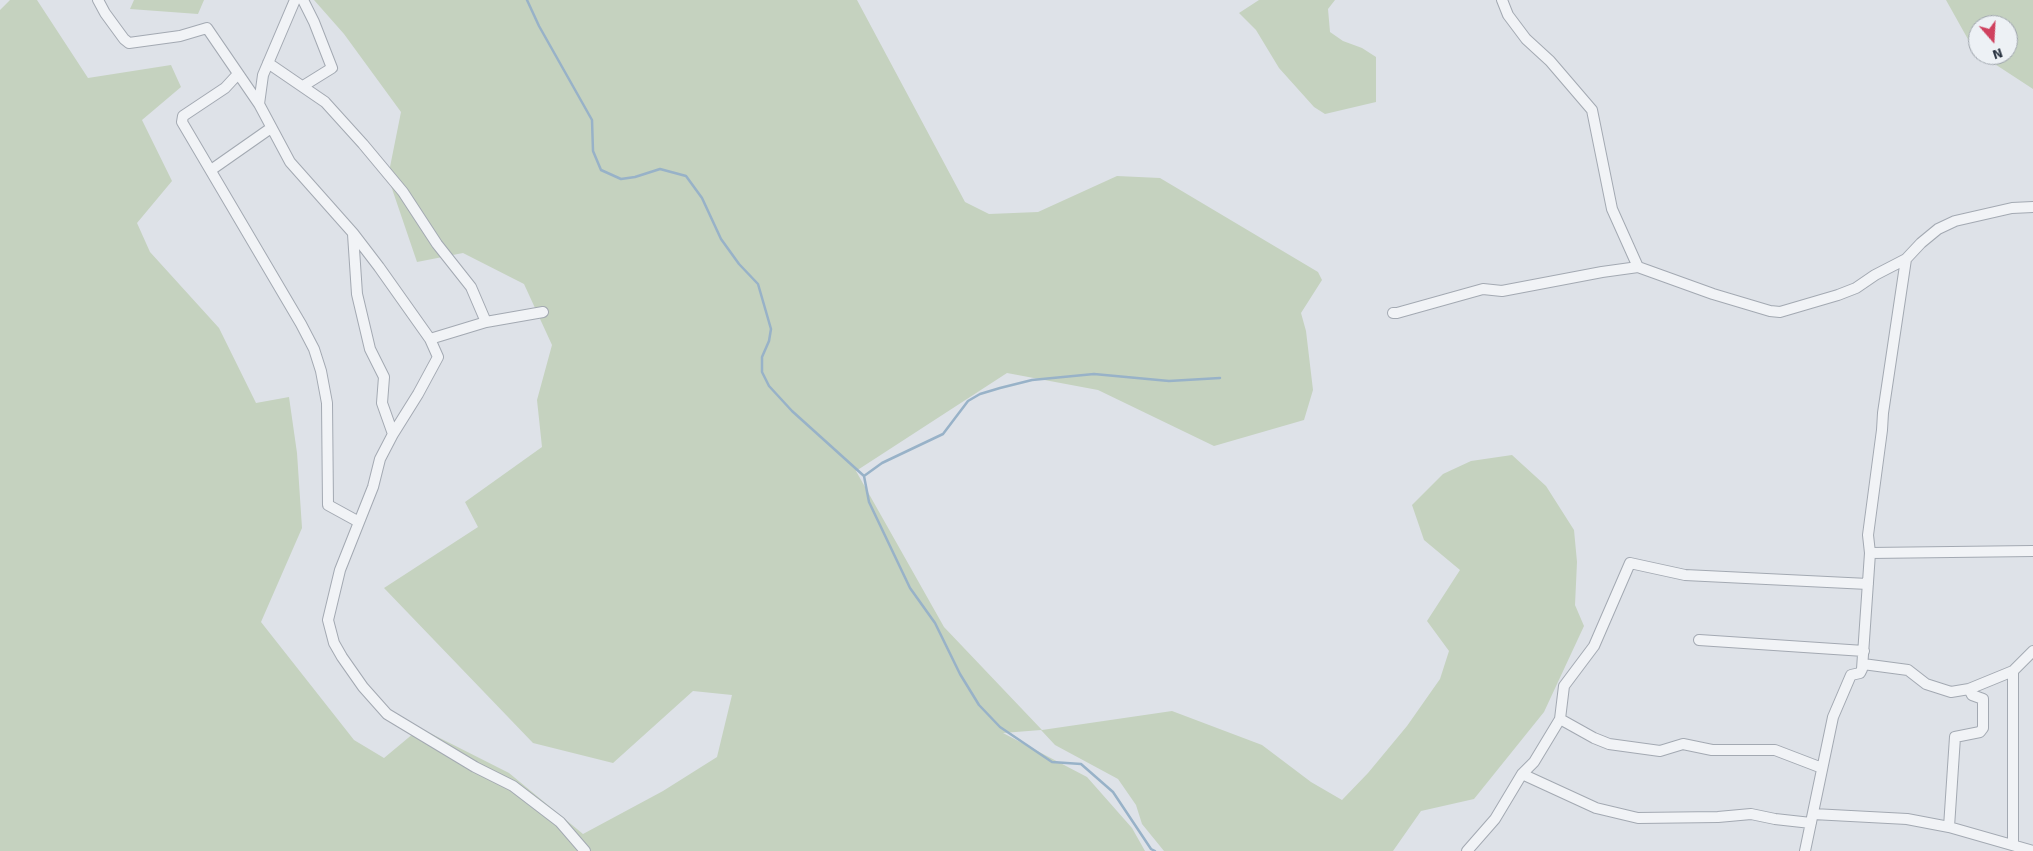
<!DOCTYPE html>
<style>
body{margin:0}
#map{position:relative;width:2033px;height:851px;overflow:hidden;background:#dee2e8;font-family:Signika,sans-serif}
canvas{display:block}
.north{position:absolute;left:1968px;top:15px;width:50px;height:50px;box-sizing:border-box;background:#edf1f5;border:1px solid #9ea4ac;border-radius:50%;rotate:161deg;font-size:14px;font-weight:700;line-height:20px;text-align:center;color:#27313f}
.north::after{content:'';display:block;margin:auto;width:18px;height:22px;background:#cf415e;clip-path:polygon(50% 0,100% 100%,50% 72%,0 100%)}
</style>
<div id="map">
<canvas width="2033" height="851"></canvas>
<div class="north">N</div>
</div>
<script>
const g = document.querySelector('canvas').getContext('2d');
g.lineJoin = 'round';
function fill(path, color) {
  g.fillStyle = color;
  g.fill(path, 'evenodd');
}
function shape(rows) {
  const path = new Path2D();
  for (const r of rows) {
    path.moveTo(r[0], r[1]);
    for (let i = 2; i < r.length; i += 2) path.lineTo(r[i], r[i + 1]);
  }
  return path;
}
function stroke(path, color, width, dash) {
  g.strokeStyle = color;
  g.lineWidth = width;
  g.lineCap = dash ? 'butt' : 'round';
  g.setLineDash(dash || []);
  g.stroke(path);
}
const green = shape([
 [10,0,37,0,88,78,171,65,181,87,142,120,172,181,137,223,150,252,219,328,256,403,289,397,297,453,302,528,261,622,354,740,384,758,420,728,509,773,583,834,663,791,717,757,732,695,693,691,613,763,533,743,384,588,478,527,465,502,542,447,537,400,552,345,524,284,463,253,417,262,388,177,401,112,344,34,314,0,857,0,965,202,989,214,1038,212,1117,176,1160,178,1318,272,1322,280,1301,313,1306,331,1313,390,1304,420,1214,446,1098,390,1007,373,856,471,944,627,1042,730,1172,711,1262,745,1311,782,1342,800,1368,773,1407,726,1440,679,1449,651,1427,621,1460,570,1424,540,1412,505,1443,474,1471,461,1512,455,1546,486,1574,530,1577,562,1575,605,1584,626,1544,712,1474,799,1421,811,1393,851,1164,851,1142,824,1136,805,1118,779,1055,745,1041,730,1003,733,1087,777,1132,828,1145,851,0,851,0,10],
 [134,0,204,0,198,14,130,9],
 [1259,0,1335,0,1328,9,1330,32,1343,41,1362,48,1376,57,1376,102,1325,114,1314,107,1279,68,1256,30,1239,13],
 [1946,0,2033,0,2033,89,1981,55,2008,55,2008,25,1978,25,1978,53,1974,50]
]);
const stream = shape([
 [527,0,539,26,592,120,593,151,601,170,621,179,635,177,660,169,686,176,702,198,721,239,739,264,758,284,771,329,769,341,762,357,762,372,769,386,792,411,864,476,869,502,910,588,935,623,960,674,979,705,1000,727,1052,762,1081,764,1113,792,1151,849,1155,851],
 [864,476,882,463,943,434,968,401,980,394,1000,388,1032,380,1094,374,1169,381,1220,378]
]);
const street = shape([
 [98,0,105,13,124,39,129,43,180,36,207,28,259,104],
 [295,0,263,75,259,104,290,162,353,233,379,267,430,339,438,357,418,394,393,434,380,459,373,487,340,570,328,620,334,643,342,657,363,687,387,714,475,767,513,786,560,822,585,851],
 [1502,0,1508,15,1526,39,1550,61,1592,110,1612,209,1638,267],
 [268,63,325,102,363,144,403,192,437,244,471,287,486,322],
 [238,74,225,88,183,116,182,122,301,324,314,349,321,371,327,403,328,505,359,522],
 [303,86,332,68,314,22,303,0],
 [211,170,271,128],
 [353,234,357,294,370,349,384,377,382,403,393,434],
 [1393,313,1397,313,1483,289,1502,291,1602,272,1638,267,1713,294,1770,311,1780,312,1838,295,1856,288,1875,275,1906,259,1921,243,1938,229,1955,221,2012,208,2033,207],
 [430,339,486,322,543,312],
 [1870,553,2033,551],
 [1699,640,1864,651],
 [1863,664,1908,670,1926,684,1951,692,1969,689,2013,671,2033,651],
 [2013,671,2013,845],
 [1560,719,1594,738,1609,744,1660,751,1683,744,1712,750,1775,750,1822,768],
 [1522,774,1596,808,1638,818,1718,817,1751,814,1775,819,1811,823],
 [1813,814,1907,819,1949,827,2033,851],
 [1949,827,1955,737,1980,732,1983,728,1983,699,1972,695,1969,689],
 [1467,851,1495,819,1522,774,1534,762,1560,719,1564,686,1594,646,1630,563,1685,575,1868,584],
 [1805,851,1833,717,1851,675,1860,673,1862,669,1870,553,1868,535,1882,430,1883,413,1906,259]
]);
fill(green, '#c5d2bf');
stroke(stream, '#98b2c8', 2.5);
stroke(street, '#a3a9b2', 12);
stroke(street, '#f1f3f6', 10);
</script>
